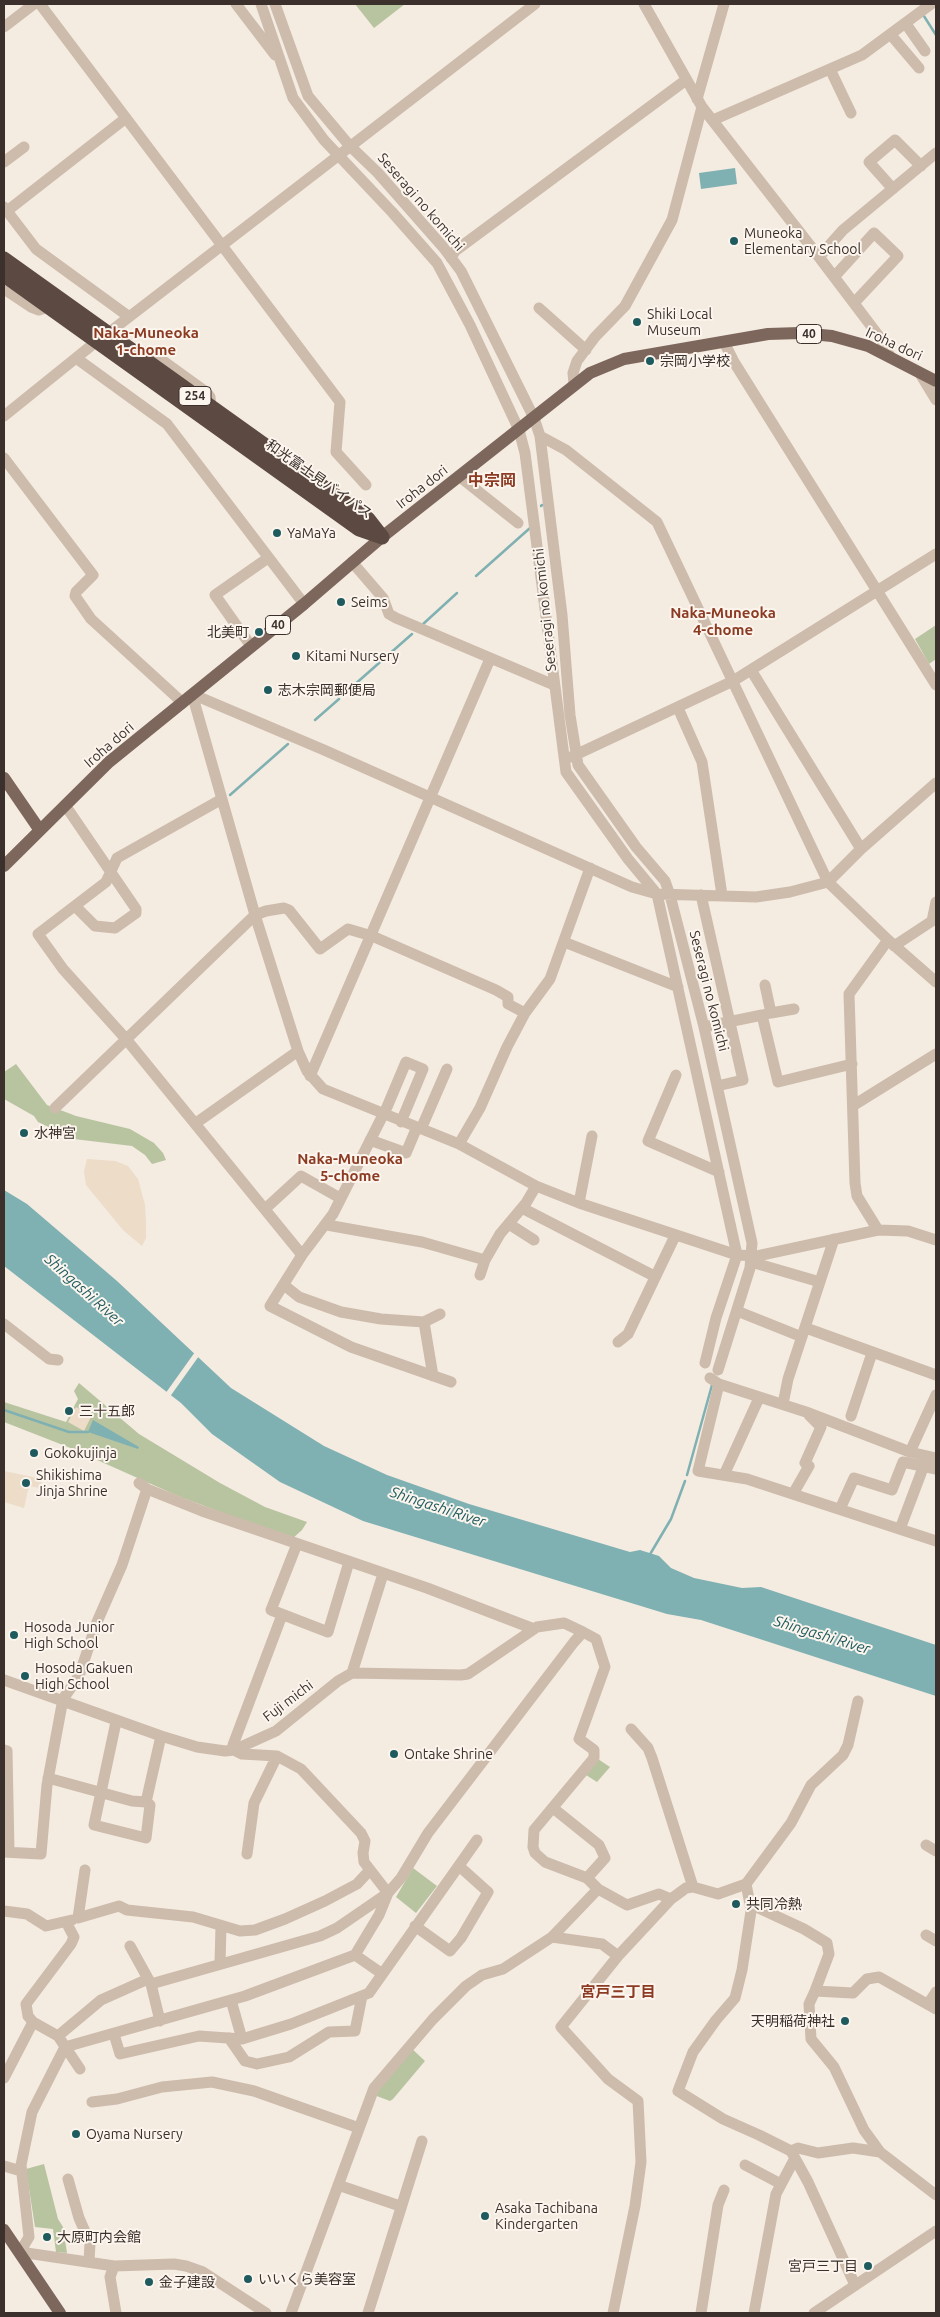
<!DOCTYPE html>
<meta charset="utf-8">
<style>
body{margin:0}
#map{position:relative;width:940px;height:2317px;overflow:hidden;background:#f4ebe1;font-family:Ubuntu,sans-serif}
canvas{display:block}
.frame{position:absolute;inset:0;border:5px solid #3b302b;pointer-events:none}
</style>
<div id="map">
<canvas width="940" height="2317"></canvas>
<div class="frame"></div>
</div>
<script>
const g = document.querySelector('canvas').getContext('2d');
g.lineJoin = 'round';
function fill(path, color) {
  g.fillStyle = color;
  g.fill(path, 'evenodd');
}
function shape(rows) {
  const path = new Path2D();
  for (const r of rows) {
    path.moveTo(r[0], r[1]);
    for (let i = 2; i < r.length; i += 2) path.lineTo(r[i], r[i + 1]);
  }
  return path;
}
function stroke(path, color, width, dash) {
  g.strokeStyle = color;
  g.lineWidth = width;
  g.lineCap = dash ? 'butt' : 'round';
  g.setLineDash(dash || []);
  g.stroke(path);
}
function label(font, color, halo, rows, align = 'center') {
  g.font = font + ' Ubuntu,"Noto Sans JP",sans-serif';
  g.lineWidth = 4;
  g.setLineDash([]);
  g.textBaseline = 'middle';
  g.strokeStyle = halo;
  g.fillStyle = color;
  for (const [text, x, y, turn = 0] of rows) {
    g.save();
    g.translate(x, y);
    g.rotate((+turn || 0) * Math.PI / 180);
    g.textAlign = isNaN(turn) ? turn : align;
    if (halo) g.strokeText(text, 0, 0);
    g.fillText(text, 0, 0);
    g.restore();
  }
}
const green = shape([
 [355,4,405,4,374,28],
 [936,625,936,659,929,664,915,639],
 [16,1064,47,1105,76,1116,130,1129,154,1143,163,1153,166,1160,152,1164,145,1155,132,1146,74,1139,38,1122,34,1116,4,1099,4,1072],
 [79,1383,139,1434,220,1483,265,1507,307,1522,302,1530,292,1539,178,1496,68,1447,4,1422,4,1402,66,1422,78,1399,74,1391],
 [598,1759,610,1767,597,1782,586,1775],
 [413,1868,437,1886,416,1913,396,1897],
 [410,2047,425,2061,393,2099,390,2101,374,2095],
 [44,2164,58,2219,63,2227,67,2253,56,2252,53,2229,35,2227,26,2169]
]);
const plaza = shape([
 [87,1159,115,1161,128,1166,138,1179,145,1205,146,1223,146,1238,142,1246,123,1230,86,1185,84,1171],
 [76,1407,92,1415,84,1431,68,1422],
 [4,1471,42,1479,40,1488,29,1486,24,1508,4,1502]
]);
const water = shape([
 [735,168,737,184,701,189,699,173],
 [4,1190,27,1204,117,1281,231,1388,324,1446,387,1475,469,1504,630,1552,640,1550,659,1556,671,1568,694,1578,742,1588,761,1587,936,1645,936,1696,701,1620,667,1614,363,1521,280,1482,212,1434,181,1403,4,1266],
 [93,1420,139,1447,138,1449,88,1432]
]);
const pier = shape([
 [195,1352,199,1356,169,1398,165,1394]
]);
const stream = shape([
 [922,13,936,35],
 [541,506,542,505],
 [476,576,530,528],
 [422,625,457,593],
 [345,693,412,634],
 [315,720,339,699],
 [230,795,288,744],
 [4,1410,69,1432,88,1432],
 [687,1475,712,1385],
 [649,1556,671,1519,685,1481]
]);
const minor = shape([
 [40,4,340,402,336,452,366,485],
 [236,4,275,55],
 [261,4,293,98,324,140,392,212,437,263,470,325,519,430,525,453,566,772,628,859,657,894,737,1255,716,1318,705,1363],
 [275,4,308,96,349,145,378,173,443,247,461,271,534,418,540,436,562,615,570,715,578,765,636,847,665,881,670,895,704,1027,752,1243,750,1268,718,1370],
 [644,4,702,107,819,257,881,339,890,356],
 [906,24,925,51],
 [4,27,34,4],
 [891,35,919,68],
 [830,69,851,113],
 [697,99,724,4],
 [713,120,862,55,931,4],
 [4,162,24,147],
 [893,189,869,162,895,140,921,166],
 [4,207,36,249,128,316],
 [7,211,126,118],
 [819,257,843,230,936,153],
 [451,258,455,251,686,80],
 [834,277,874,233,898,256,854,303],
 [4,289,31,307,39,310,48,307],
 [539,308,586,350],
 [107,334,535,4],
 [724,342,734,362,936,685],
 [137,355,145,352,152,353,206,392,210,397,211,407],
 [76,358,167,424,304,604],
 [919,372,936,400],
 [574,384,573,373,577,361,595,337,625,306,672,220,702,107],
 [4,416,97,341],
 [540,436,566,450,657,522,828,882,888,940,936,982],
 [4,458,93,575,76,592,75,596,91,619,183,703],
 [460,477,518,523],
 [352,562,383,598,389,614,396,618,554,685],
 [251,646,215,595,268,558],
 [751,670,861,849],
 [192,694,255,915,298,1051,307,1071,323,1089,459,1144,536,1186,579,1203,737,1255,757,1256,878,1230,908,1231,936,1240],
 [192,694,324,750,632,887,657,894,756,897,790,892,828,882,861,849,936,783],
 [678,708,702,762,722,895],
 [571,757,733,681,936,554],
 [222,799,117,858,106,882,38,934,63,969,126,1039,302,1255],
 [65,805,136,909,136,913,115,928,95,926,75,906],
 [701,895,743,1080,717,1086],
 [564,942,678,987],
 [894,946,932,921,936,902],
 [771,1013,794,1009],
 [762,1015,771,1013,765,985],
 [704,1027,762,1015,778,1082,852,1064],
 [676,1075,648,1141,719,1172],
 [310,1076,490,659],
 [854,1105,936,1054],
 [55,1108,255,915,266,911,284,908,289,910,320,949,348,929,372,936,496,990,508,997,508,1004,525,1013],
 [401,1122,423,1069,406,1062,387,1107,333,1214,302,1255,270,1306,351,1347,451,1382],
 [196,1123,298,1051],
 [421,1129,447,1069],
 [370,1140,406,1153,417,1127],
 [459,1144,480,1108,507,1047,525,1013,550,979,590,868],
 [579,1203,592,1136],
 [522,1208,654,1276],
 [265,1209,301,1176,340,1198],
 [509,1224,534,1240],
 [327,1225,422,1242,485,1260,500,1234,526,1203,536,1186],
 [878,1230,857,1196,855,1183,849,994,888,940],
 [752,1255,758,1264,820,1282],
 [480,1275,485,1260],
 [284,1285,299,1297,341,1312,381,1319,424,1322,440,1314],
 [737,1311,802,1337],
 [424,1322,433,1376],
 [4,1324,49,1359,58,1360],
 [806,1328,936,1375],
 [618,1342,628,1334,675,1236],
 [710,1378,719,1384,806,1412,910,1452,936,1458],
 [719,1384,698,1471,747,1479,936,1541],
 [783,1404,788,1379,834,1239],
 [851,1416,872,1353],
 [910,1452,936,1395],
 [724,1475,759,1398],
 [139,1483,147,1489,202,1511,427,1588,534,1629],
 [793,1494,809,1466,805,1463,821,1427,809,1415],
 [840,1509,854,1478,892,1490,903,1462,936,1469],
 [900,1529,926,1460],
 [297,1544,271,1610,328,1632,349,1562],
 [352,1673,383,1574],
 [4,1680,161,1736,197,1747,225,1751,234,1750,276,1731,338,1681,352,1673,461,1675,468,1674,537,1627,564,1623,583,1632],
 [116,1722,94,1825,146,1838,150,1805,146,1802,161,1736],
 [631,1729,648,1748,652,1758,693,1887],
 [4,1750,7,1751,9,1852],
 [48,1778,132,1801,146,1802],
 [553,1808,599,1845,605,1858,587,1878],
 [926,1845,936,1851],
 [4,1852,41,1854,47,1785,63,1699,79,1676,97,1622,122,1565,147,1489],
 [247,1854,254,1803,277,1756],
 [85,1870,78,1918,119,1906,127,1910,193,1917,240,1931,255,1930,285,1919,325,1901,357,1884,369,1871],
 [750,1904,746,1884,791,1823,811,1785,843,1755,848,1745,858,1701],
 [4,1911,27,1914,46,1926,72,1920],
 [66,1922,74,1937,71,1944,26,2004,28,2016,33,2022,58,2036,80,2069],
 [415,1926,450,1951,461,1938,488,1892,459,1866],
 [926,1935,936,1941],
 [552,1937,598,1889],
 [130,1946,151,1984,160,2021],
 [355,1955,381,1973],
 [220,1963,221,1927],
 [151,1984,320,1936,337,1928,388,1893,364,1862,363,1853,365,1841,361,1833,301,1769,277,1756,242,1754,234,1750,233,1745,282,1615],
 [815,1991,809,2004,811,2039,834,2067,864,2130,880,2152],
 [231,2000,242,2039],
 [928,2004,936,1992],
 [114,2034,120,2054,199,2036,242,2039,291,2024,369,1993,477,1840],
 [58,2036,101,2000,148,1979],
 [229,2038,245,2061,257,2064,289,2057,329,2032,355,2031,362,1996],
 [4,2078,33,2022],
 [92,2102,117,2099,162,2087,212,2082,254,2091,359,2128],
 [791,2151,798,2148,818,2153,853,2148,880,2152,936,2195],
 [745,2165,781,2184],
 [4,2166,21,2171],
 [68,2179,79,2218,90,2243,89,2262],
 [338,2185,400,2206],
 [114,2266,110,2277,116,2313],
 [855,2285,808,2182,791,2151,759,2135,723,2119,678,2091,693,2052,716,2020,735,1998,742,1970,751,1911,750,1904,804,1929,827,1943,829,1954,815,1991,853,1993,867,1979,879,1977,936,2009],
 [266,2313,203,2272,186,2266,174,2264,114,2266,20,2252,29,2237,21,2165,32,2112,65,2047,245,1996,355,1955,379,1915,388,1893,401,1878,428,1833,574,1642,583,1632,596,1639,605,1667,579,1739,594,1750,594,1758,534,1830,533,1847,535,1853,545,1862,587,1878,598,1889,627,1905,659,1894,671,1899,686,1888,693,1887,718,1894,746,1884],
 [291,2313,374,2088,433,2019,466,1986,482,1975,503,1969,552,1937,602,1944,618,1956],
 [368,2313,422,2141],
 [613,2313,635,2206,641,2162,638,2101,608,2079,561,2027,618,1956,671,1899],
 [701,2313,718,2205,724,2190],
 [754,2313,776,2194,795,2158],
 [814,2313,936,2231]
]);
const major = shape([
 [4,778,39,829],
 [4,866,109,762,304,604,382,537,590,373,624,359,768,334,800,333,832,336,868,346,936,381],
 [4,2230,60,2313]
]);
const highway = shape([
 [4,259,368,519,382,537],
 [4,275,359,529,382,537]
]);
const markers = [
 [734,241,5,"#1f5a5e"],
 [637,322,5,"#1f5a5e"],
 [650,361,5,"#1f5a5e"],
 [277,533,5,"#1f5a5e"],
 [341,602,5,"#1f5a5e"],
 [259,632,5,"#1f5a5e"],
 [296,656,5,"#1f5a5e"],
 [268,690,5,"#1f5a5e"],
 [24,1133,5,"#1f5a5e"],
 [69,1411,5,"#1f5a5e"],
 [34,1453,5,"#1f5a5e"],
 [26,1483,5,"#1f5a5e"],
 [14,1635,5,"#1f5a5e"],
 [25,1676,5,"#1f5a5e"],
 [394,1754,5,"#1f5a5e"],
 [736,1904,5,"#1f5a5e"],
 [845,2021,5,"#1f5a5e"],
 [76,2134,5,"#1f5a5e"],
 [485,2216,5,"#1f5a5e"],
 [47,2237,5,"#1f5a5e"],
 [868,2266,5,"#1f5a5e"],
 [248,2279,5,"#1f5a5e"],
 [149,2282,5,"#1f5a5e"]
];
const shields = [
 [809,334,25],
 [195,396,32],
 [278,625,25]
];
const shieldNames = [
 ["40",809,334],
 ["254",195,396],
 ["40",278,625]
];
const streetNames = [
 ["Seseragi no komichi",421,202,49],
 ["Iroha dori",894,344,25],
 ["和光富士見バイパス",319,479,35],
 ["Iroha dori",422,487,-38],
 ["Seseragi no komichi",545,610,-96],
 ["Iroha dori",109,745,-41],
 ["Seseragi no komichi",709,991,76],
 ["Fuji michi",288,1701,-37]
];
const poiNames = [
 ["Muneoka",744,233],
 ["Elementary School",744,249],
 ["Shiki Local",647,314],
 ["Museum",647,330],
 ["宗岡小学校",660,361],
 ["YaMaYa",287,533],
 ["Seims",351,602],
 ["北美町",249,632,"right"],
 ["Kitami Nursery",306,656],
 ["志木宗岡郵便局",278,690],
 ["水神宮",34,1133],
 ["三十五郎",79,1411],
 ["Gokokujinja",44,1453],
 ["Shikishima",36,1475],
 ["Jinja Shrine",36,1491],
 ["Hosoda Junior",24,1627],
 ["High School",24,1643],
 ["Hosoda Gakuen",35,1668],
 ["High School",35,1684],
 ["Ontake Shrine",404,1754],
 ["共同冷熱",746,1904],
 ["天明稲荷神社",835,2021,"right"],
 ["Oyama Nursery",86,2134],
 ["Asaka Tachibana",495,2208],
 ["Kindergarten",495,2224],
 ["大原町内会館",57,2237],
 ["宮戸三丁目",858,2266,"right"],
 ["いいくら美容室",258,2279],
 ["金子建設",159,2282]
];
const neighbourhoodNames = [
 ["Naka-Muneoka",146,333],
 ["1-chome",146,350],
 ["Naka-Muneoka",723,613],
 ["4-chome",723,630],
 ["Naka-Muneoka",350,1159],
 ["5-chome",350,1176],
 ["宮戸三丁目",618,1992]
];
const waterNames = [
 ["Shingashi River",84,1290,42],
 ["Shingashi River",438,1507,18],
 ["Shingashi River",822,1635,17]
];
const quarterNames = [
 ["中宗岡",492,481]
];
fill(green, '#b8c4a0');
fill(plaza, '#ecdcc8');
fill(water, '#7fb0b2');
fill(pier, '#f4ebe1');
stroke(stream, '#7fb0b2', 2.5);
stroke(minor, '#cdbbac', 11);
stroke(major, '#7d675c', 12);
stroke(highway, '#5c4a42', 15);
for (const [x, y, r, color] of markers) {
  const dot = new Path2D();
  dot.arc(x, y, r, 0, 2 * Math.PI);
  g.fillStyle = color;
  g.fill(dot);
  stroke(dot, '#fbf5ee', 2);
}
for (const [x, y, w] of shields) {
  const box = new Path2D();
  box.roundRect(x - w / 2, y - 9.5, w, 19, 4);
  g.fillStyle = '#fbf5ee';
  g.fill(box);
  stroke(box, '#3b302b', 1);
}
label('bold 12px', '#3b302b', null, shieldNames);
label('14px', '#3b302b', '#fbf5ee', streetNames);
label('14px', '#3b302b', '#fbf5ee', poiNames, 'left');
label('bold 15px', '#8c3b22', '#fbf5ee', neighbourhoodNames);
label('italic 15px', '#1f5a5e', '#fbf5ee', waterNames);
label('bold 16px', '#8c3b22', '#fbf5ee', quarterNames);
</script>
